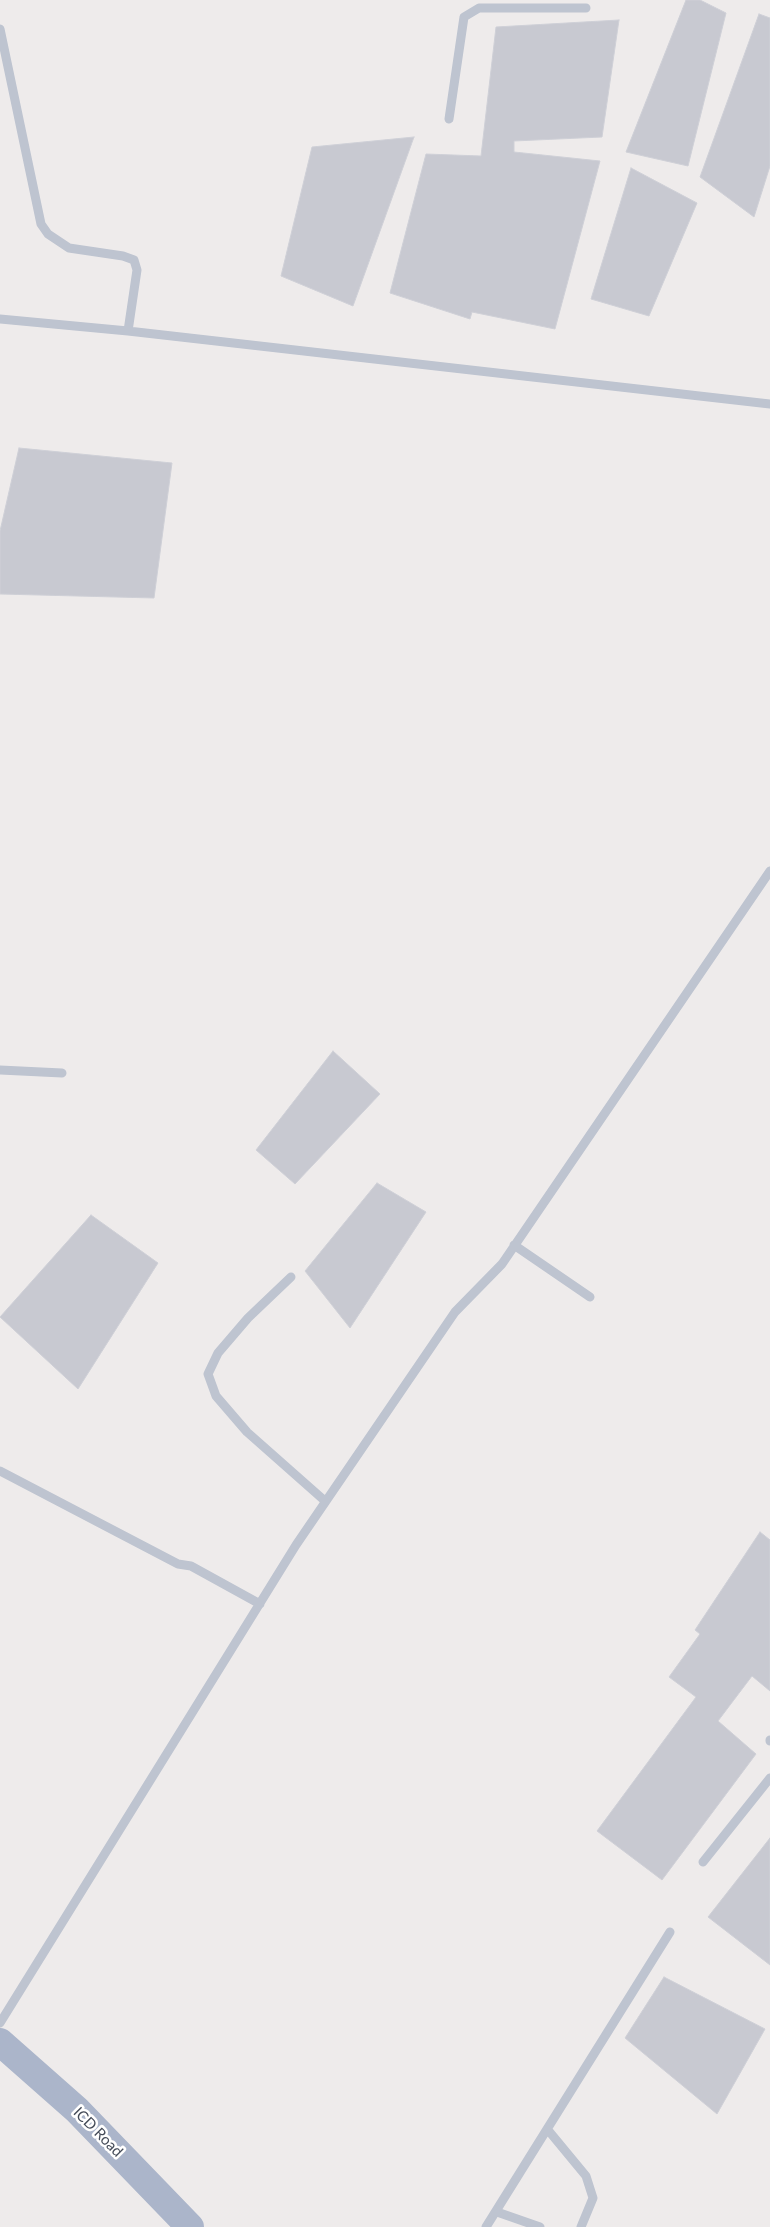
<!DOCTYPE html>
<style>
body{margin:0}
canvas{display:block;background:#eeebeb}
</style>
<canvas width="770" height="2227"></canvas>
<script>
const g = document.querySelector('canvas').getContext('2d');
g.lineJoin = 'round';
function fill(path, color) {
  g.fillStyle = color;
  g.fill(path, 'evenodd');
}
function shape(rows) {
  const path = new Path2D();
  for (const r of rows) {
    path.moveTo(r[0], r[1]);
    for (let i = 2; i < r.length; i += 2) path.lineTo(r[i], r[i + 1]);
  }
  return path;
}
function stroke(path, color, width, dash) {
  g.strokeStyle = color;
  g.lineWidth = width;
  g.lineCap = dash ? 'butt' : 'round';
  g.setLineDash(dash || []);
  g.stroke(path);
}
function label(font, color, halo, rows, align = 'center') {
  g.font = font + ' Lato,sans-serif';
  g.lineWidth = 5;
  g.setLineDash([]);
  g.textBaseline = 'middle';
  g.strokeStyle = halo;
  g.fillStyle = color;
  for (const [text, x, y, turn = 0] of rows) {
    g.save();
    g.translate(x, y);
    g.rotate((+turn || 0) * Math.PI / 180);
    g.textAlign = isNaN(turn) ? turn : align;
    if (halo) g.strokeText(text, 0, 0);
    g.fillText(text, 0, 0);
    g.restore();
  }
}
const building = shape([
 [686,0,700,0,726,13,688,166,626,152,686,0],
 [759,14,770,18,770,166,754,217,700,177,759,14],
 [619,20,602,137,514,141,514,152,600,161,555,329,472,312,470,319,390,293,426,154,481,156,496,27,619,20],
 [414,137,353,306,281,276,312,147,414,137],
 [631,168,697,203,649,316,591,299,631,168],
 [19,448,172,463,154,598,0,594,0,531,19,448],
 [333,1051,380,1094,295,1184,256,1150,333,1051],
 [377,1183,426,1212,350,1328,305,1271,377,1183],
 [91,1215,158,1263,78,1389,0,1317,91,1215],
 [760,1532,770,1540,770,1691,752,1676,718,1721,756,1754,662,1880,597,1831,696,1697,669,1677,700,1634,695,1630,760,1532],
 [770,1838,770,1965,708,1917,770,1838],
 [664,1977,765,2029,717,2114,625,2038,664,1977]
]);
const service = shape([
 [0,29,41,224,48,234,69,248,123,256,134,260,137,270,128,331],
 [449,119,464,17,479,8,586,8],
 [0,319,128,331,770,404],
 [0,1070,62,1073],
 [514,1245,590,1297],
 [291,1277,248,1318,218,1353,208,1374,216,1396,247,1432,325,1501],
 [0,1471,178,1564,191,1566,260,1604],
 [770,1740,770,1741],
 [703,1862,770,1778],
 [0,2023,296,1545,455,1312,502,1264,770,871],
 [548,2130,586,2176,593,2198,581,2227],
 [497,2212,540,2227],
 [486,2227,670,1932]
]);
const primary = shape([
 [0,2042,77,2110,190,2227]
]);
const streetNames = [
 ["ICD Road",98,2132,45]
];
fill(building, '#c8c9d1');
stroke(building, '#cfd0d7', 1);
stroke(service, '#bec4d0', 9);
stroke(primary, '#abb5ca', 28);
label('15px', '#444b58', '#fff', streetNames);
</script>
